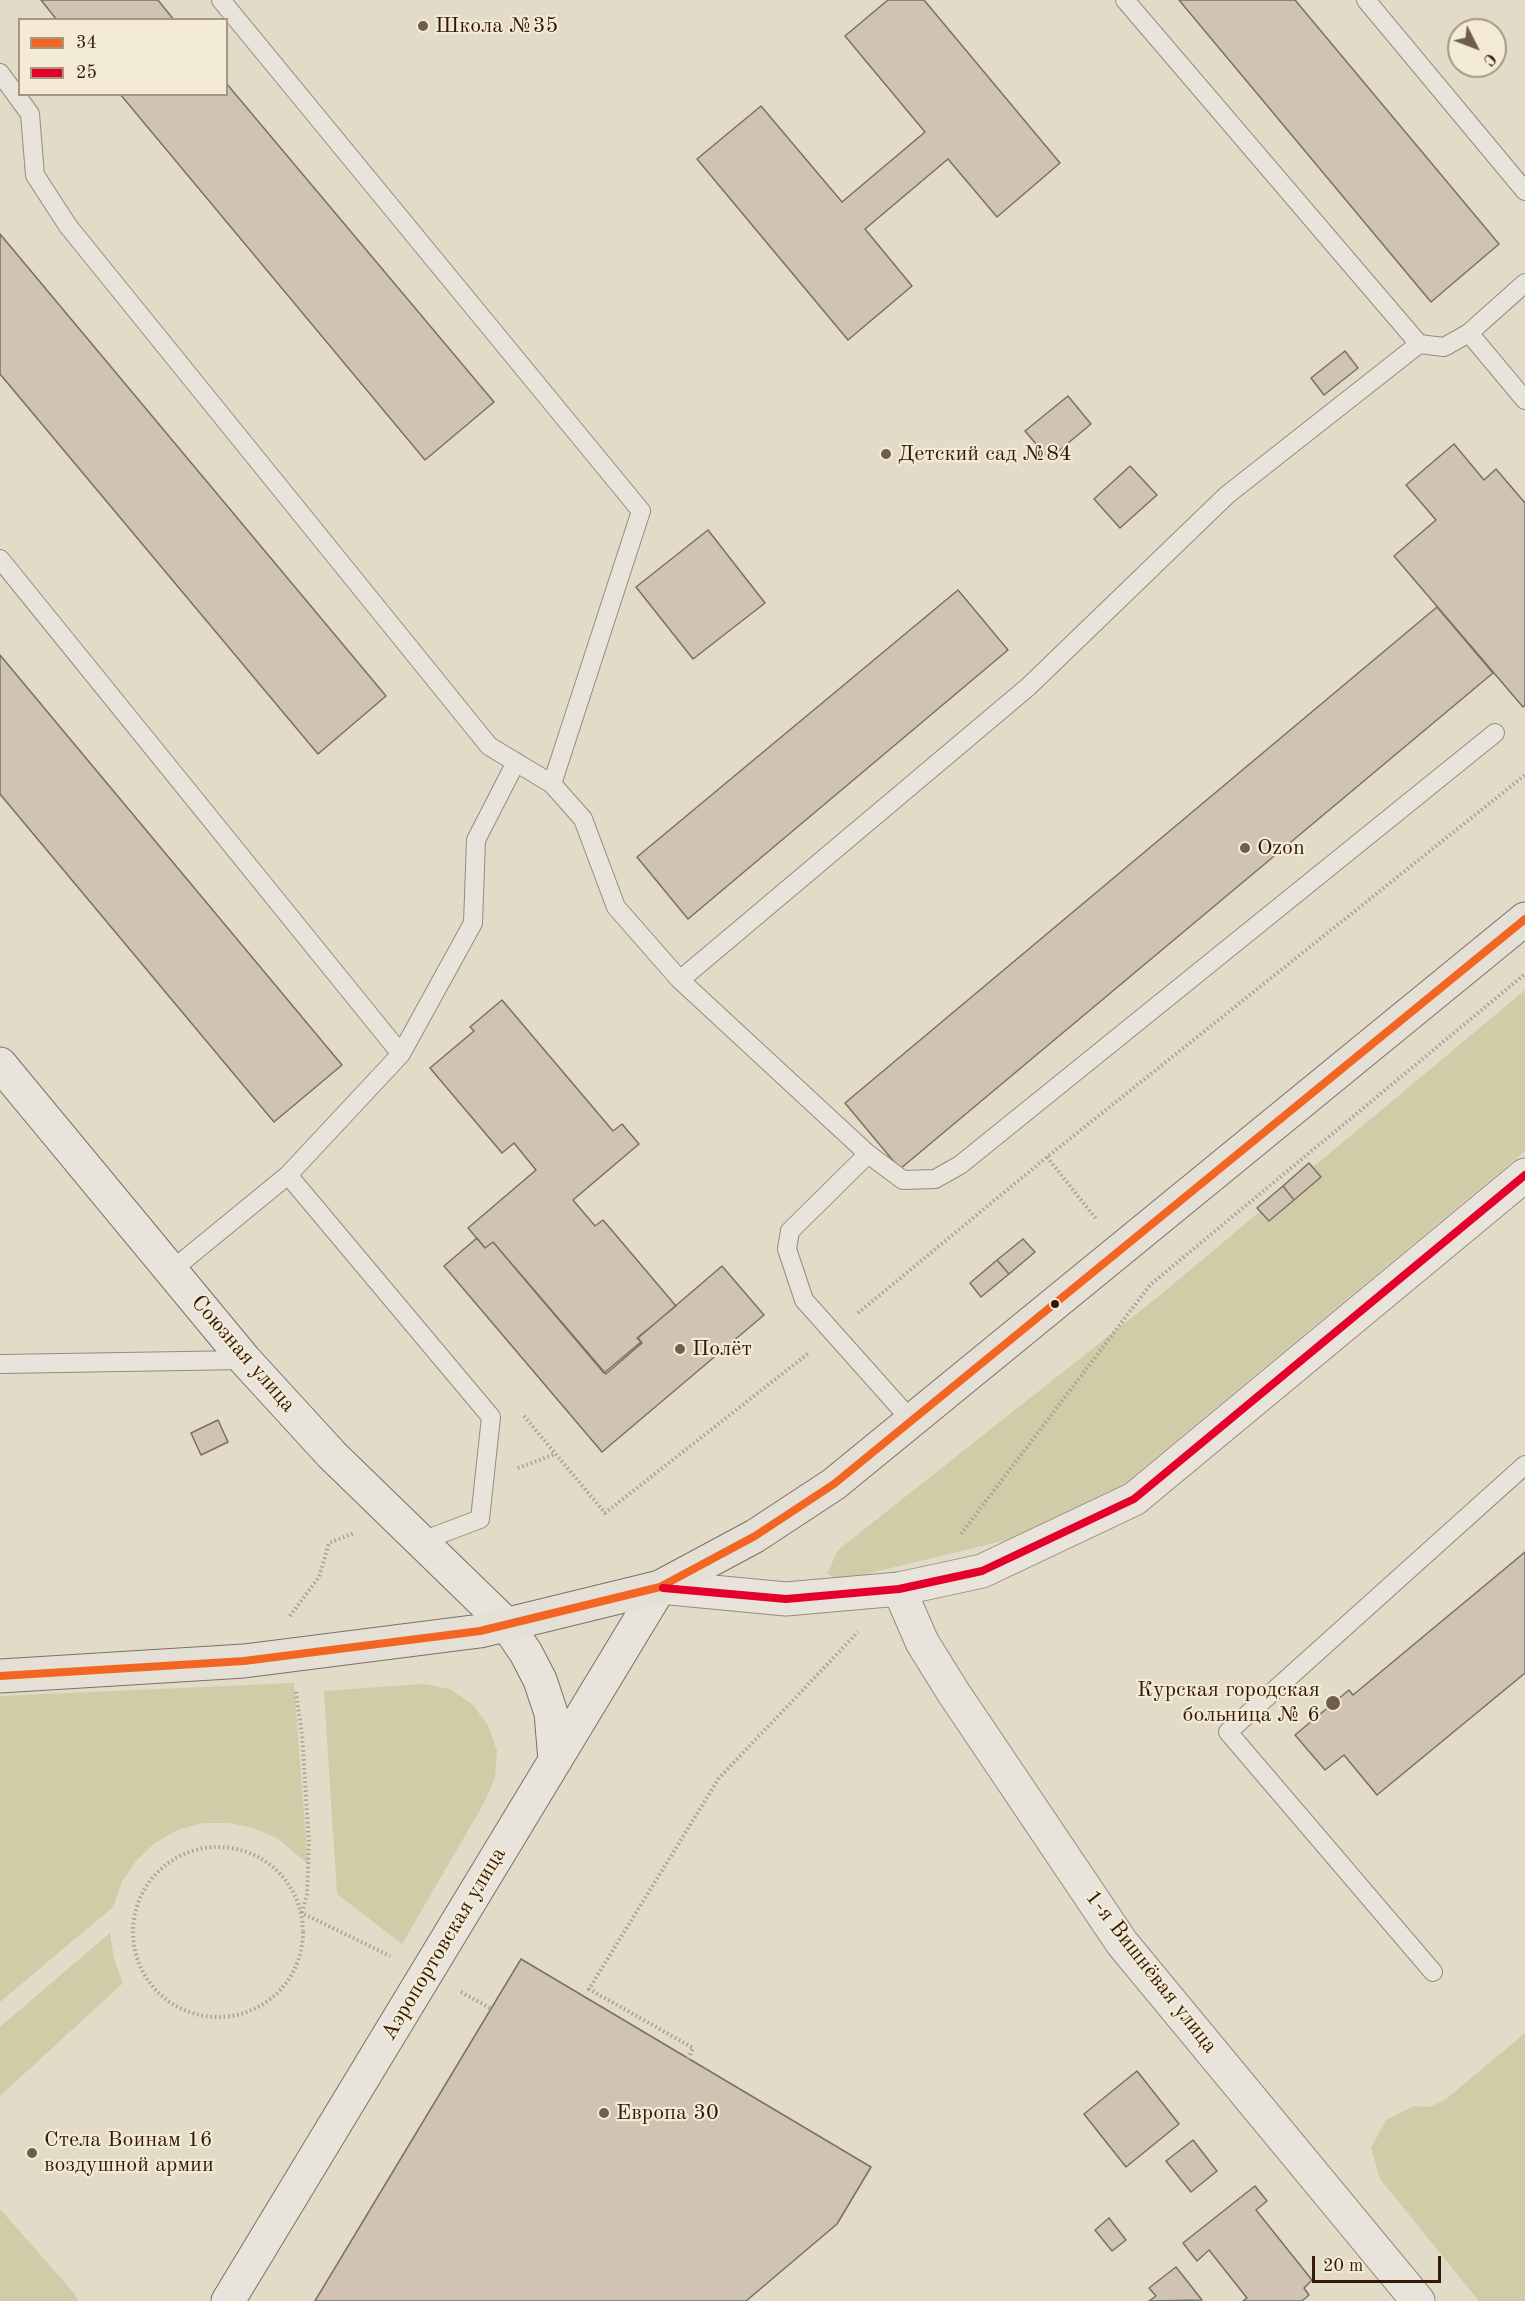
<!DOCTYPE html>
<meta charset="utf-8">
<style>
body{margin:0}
#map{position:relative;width:1525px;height:2301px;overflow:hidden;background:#e2dbc8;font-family:"Old Standard TT",serif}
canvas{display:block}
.legend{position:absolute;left:18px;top:18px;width:210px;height:78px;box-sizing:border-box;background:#f3ebd5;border:2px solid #a69782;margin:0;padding:8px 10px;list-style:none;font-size:18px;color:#321a06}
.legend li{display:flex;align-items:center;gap:12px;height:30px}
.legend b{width:30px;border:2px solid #a69782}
.north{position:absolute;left:1447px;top:18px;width:60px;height:60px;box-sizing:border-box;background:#f3ebd5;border:2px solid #a69782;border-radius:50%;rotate:132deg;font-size:16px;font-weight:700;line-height:24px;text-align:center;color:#321a06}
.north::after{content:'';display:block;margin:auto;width:21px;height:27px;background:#705e4a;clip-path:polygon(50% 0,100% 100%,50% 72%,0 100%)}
.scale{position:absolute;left:1312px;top:2256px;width:129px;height:27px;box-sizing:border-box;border:3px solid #321a06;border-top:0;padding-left:8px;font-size:18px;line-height:21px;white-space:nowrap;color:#321a06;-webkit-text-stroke:4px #f3ebd5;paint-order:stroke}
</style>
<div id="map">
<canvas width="1525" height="2301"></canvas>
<ul class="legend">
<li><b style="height:8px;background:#f26522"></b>34</li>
<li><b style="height:8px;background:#e4002b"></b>25</li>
</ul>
<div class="north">С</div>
<div class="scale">20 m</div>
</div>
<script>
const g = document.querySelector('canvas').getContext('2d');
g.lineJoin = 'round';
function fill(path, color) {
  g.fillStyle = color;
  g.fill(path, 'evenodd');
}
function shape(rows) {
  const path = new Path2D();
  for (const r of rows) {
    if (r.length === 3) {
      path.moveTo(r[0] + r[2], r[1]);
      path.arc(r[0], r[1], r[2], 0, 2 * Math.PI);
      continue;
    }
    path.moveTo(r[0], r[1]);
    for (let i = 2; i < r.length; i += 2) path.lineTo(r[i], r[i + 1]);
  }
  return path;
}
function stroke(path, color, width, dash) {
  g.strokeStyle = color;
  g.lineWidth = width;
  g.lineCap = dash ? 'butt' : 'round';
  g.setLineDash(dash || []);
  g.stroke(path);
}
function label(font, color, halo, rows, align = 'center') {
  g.font = font + ' "Old Standard TT",serif';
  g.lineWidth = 4.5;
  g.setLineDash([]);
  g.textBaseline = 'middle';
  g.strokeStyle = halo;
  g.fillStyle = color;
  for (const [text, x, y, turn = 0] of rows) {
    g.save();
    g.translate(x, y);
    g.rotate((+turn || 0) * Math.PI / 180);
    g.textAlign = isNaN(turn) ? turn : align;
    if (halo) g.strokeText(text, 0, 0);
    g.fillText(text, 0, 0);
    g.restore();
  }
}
const green = shape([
 [1525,990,1525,1151,1102,1502,1036,1533,841,1580,827,1574,838,1550,1159,1296],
 [294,1683,308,1864,278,1839,254,1828,229,1823,203,1823,177,1830,155,1843,136,1861,122,1882,113,1907,0,2002,0,1696],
 [423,1684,450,1689,472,1704,488,1725,497,1751,495,1778,484,1803,402,1944,337,1894,324,1691],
 [110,1933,114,1959,123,1983,0,2096,0,2027],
 [1525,2033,1525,2301,1479,2301,1380,2179,1371,2148,1386,2120,1414,2106,1430,2107,1446,2099],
 [0,2209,74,2293,78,2301,0,2301]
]);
const building = shape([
 [41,0,158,0,174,20,57,20,41,0],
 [888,0,924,0,1060,163,997,217,948,159,865,229,912,286,848,340,697,159,761,106,842,202,925,132,845,36,888,0],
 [1179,0,1295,0,1499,244,1431,302,1179,0],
 [226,83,494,402,425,460,120,94,226,94,226,83],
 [0,234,386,696,318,754,0,374,0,234],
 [1345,351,1358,368,1324,395,1311,378,1345,351],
 [1068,396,1091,424,1049,459,1025,431,1068,396],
 [1454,444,1484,480,1496,469,1525,503,1525,705,1523,707,1394,556,1436,520,1406,485,1454,444],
 [1130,466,1157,495,1120,528,1094,499,1130,466],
 [708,530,765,603,693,659,636,587,708,530],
 [958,590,1008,650,688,919,637,857,958,590],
 [1437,607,1493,673,900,1169,845,1103,1437,607],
 [0,655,342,1065,274,1122,0,794,0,655],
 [502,1000,613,1131,622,1124,639,1144,573,1200,595,1226,603,1220,676,1306,637,1338,641,1342,604,1373,493,1242,485,1248,468,1228,536,1170,514,1143,502,1153,430,1068,474,1031,470,1027,502,1000],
 [1309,1163,1321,1177,1294,1200,1283,1186,1309,1163],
 [1283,1186,1294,1200,1269,1221,1257,1208,1283,1186],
 [477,1238,485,1248,493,1242,606,1374,642,1343,638,1338,722,1266,764,1315,602,1452,444,1266,477,1238],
 [1023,1239,1035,1252,1009,1274,997,1260,1023,1239],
 [997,1260,1009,1274,981,1297,970,1283,997,1260],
 [218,1420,228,1442,201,1455,191,1433,218,1420],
 [1525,1552,1525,1673,1377,1795,1344,1755,1325,1770,1295,1735,1349,1690,1353,1695,1525,1552],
 [521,1959,871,2167,837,2224,746,2301,315,2301,521,1959],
 [1137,2071,1179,2124,1126,2167,1084,2114,1137,2071],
 [1193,2140,1217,2171,1191,2192,1166,2161,1193,2140],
 [1255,2186,1267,2201,1256,2210,1312,2280,1304,2288,1309,2295,1302,2301,1243,2301,1247,2298,1209,2250,1197,2261,1183,2243,1255,2186],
 [1109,2218,1126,2240,1112,2251,1095,2230,1109,2218],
 [1176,2267,1202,2300,1149,2301,1156,2296,1149,2288,1176,2267]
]);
const path = shape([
 [1047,1157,1097,1220],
 [858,1313,1047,1157,1525,775],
 [524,1416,605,1513,810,1352],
 [518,1468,555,1454],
 [961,1534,1150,1285,1525,974],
 [290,1616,319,1577,329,1543,354,1533],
 [296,1692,302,1735,309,1844,307,1894,302,1913,390,1956],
 [218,1932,85],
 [461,1992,492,2009],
 [688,2059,693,2048,589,1989,719,1778,858,1632]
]);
const lane = shape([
 [221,0,641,511,552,784],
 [1125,0,1419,344],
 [1366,0,1525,191],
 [0,73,30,114,35,175,68,226,489,746,552,784,583,819,616,907,680,980,868,1154,790,1231,787,1249,804,1300,911,1420],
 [1525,283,1469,333,1525,400],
 [0,559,401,1054,473,923,476,840,516,762],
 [680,980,1028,687,1227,495,1419,344,1444,347,1469,333],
 [868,1154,903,1180,935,1179,960,1165,1495,733],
 [288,1175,401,1054],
 [172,1270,288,1175,491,1417,480,1519,422,1541],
 [0,1364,245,1360],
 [1433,1972,1228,1732,1525,1465]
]);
const street = shape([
 [660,1587,786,1599,899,1589,982,1571,1134,1499,1525,1175],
 [899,1589,922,1642,953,1692,1122,1943,1418,2301]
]);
const secondary = shape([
 [0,1064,245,1360,332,1455,507,1625,526,1653,540,1680,551,1713,555,1760],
 [228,2301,660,1587]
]);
const primary = shape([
 [0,1676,244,1661,480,1631,660,1587,755,1536,834,1484,1525,919]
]);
const bus1 = shape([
 [0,1676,244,1661,480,1631,660,1587,755,1536,834,1484,1525,919]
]);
const bus2 = shape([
 [663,1588,786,1599,899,1589,982,1571,1134,1499,1525,1175]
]);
const markers = [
 [423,26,6,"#705e4a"],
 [886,454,6,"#705e4a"],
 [1245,848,6,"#705e4a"],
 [1055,1304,5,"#321a06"],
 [680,1349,6,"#705e4a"],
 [1333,1703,8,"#705e4a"],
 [604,2113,6,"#705e4a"],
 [32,2153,6,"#705e4a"]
];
const poiNames = [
 ["Школа №35",435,26],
 ["Детский сад №84",898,454],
 ["Ozon",1257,848],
 ["Полёт",692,1349],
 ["Курская городская",1320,1690,"right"],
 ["больница № 6",1320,1715,"right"],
 ["Европа 30",616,2113],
 ["Стела Воинам 16",44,2140],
 ["воздушной армии",44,2165]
];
const streetNames = [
 ["Союзная улица",243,1354,49],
 ["Аэропортовская улица",444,1944,-59],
 ["1-я Вишнёвая улица",1151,1972,52]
];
fill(green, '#cfcca7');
fill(building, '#d0c3b4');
stroke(building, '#7a7165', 1.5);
stroke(lane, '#938c7f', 20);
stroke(street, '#938c7f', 35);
stroke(secondary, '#7a7165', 35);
stroke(primary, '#7a7165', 35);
stroke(path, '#a5a097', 4, [1.5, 3]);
stroke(lane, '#e8e4dc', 18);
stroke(street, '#e8e4dc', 33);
stroke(secondary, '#e8e4dc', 33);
stroke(primary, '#e5e0d6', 33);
stroke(bus1, '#f26522', 8);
stroke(bus2, '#e4002b', 8);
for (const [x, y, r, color] of markers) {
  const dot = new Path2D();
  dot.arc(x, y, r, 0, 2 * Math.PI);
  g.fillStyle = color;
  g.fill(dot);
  stroke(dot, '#f3ebd5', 2);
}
label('22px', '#321a06', '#f3ebd5', poiNames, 'left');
label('22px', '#321a06', '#f3ebd5', streetNames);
</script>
